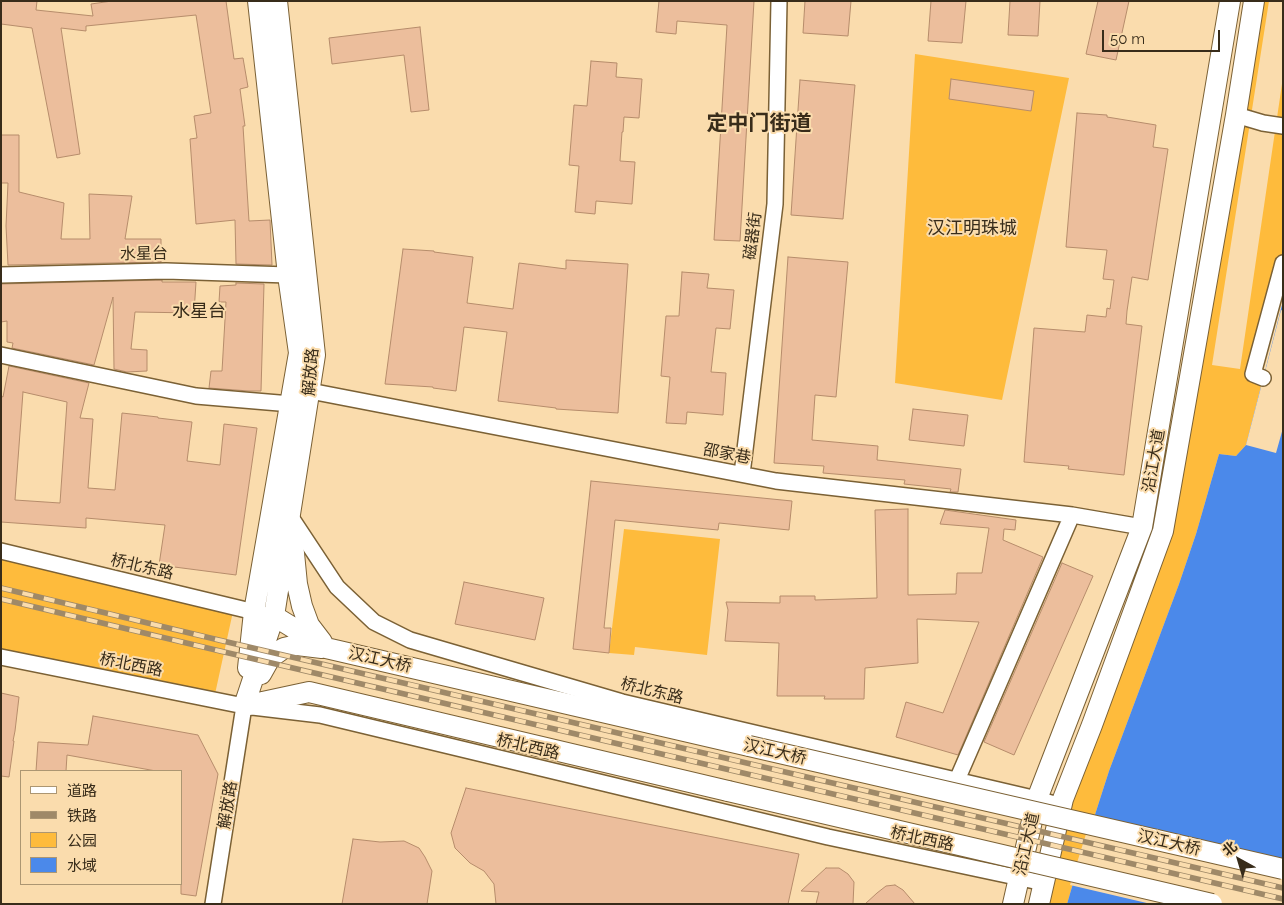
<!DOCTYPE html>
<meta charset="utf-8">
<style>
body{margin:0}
#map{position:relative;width:1284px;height:905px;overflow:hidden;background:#fadcad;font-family:Raleway,"Noto Sans SC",sans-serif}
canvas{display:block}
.frame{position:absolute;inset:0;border:2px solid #382c1a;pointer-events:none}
.legend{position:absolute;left:20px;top:770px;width:162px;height:115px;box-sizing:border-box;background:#fadcad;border:1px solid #ac9672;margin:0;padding:6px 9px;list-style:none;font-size:15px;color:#382c1a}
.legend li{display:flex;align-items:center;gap:10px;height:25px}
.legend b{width:25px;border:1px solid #ac9672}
.north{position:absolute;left:1214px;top:835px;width:50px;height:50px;-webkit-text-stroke:4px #fadcad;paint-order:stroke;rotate:321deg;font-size:14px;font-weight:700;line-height:20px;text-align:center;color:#382c1a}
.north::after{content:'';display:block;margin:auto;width:18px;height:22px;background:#382c1a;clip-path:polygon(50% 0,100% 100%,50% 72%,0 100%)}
.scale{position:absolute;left:1102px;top:30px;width:118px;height:22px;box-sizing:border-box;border:2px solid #382c1a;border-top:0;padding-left:6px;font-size:15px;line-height:18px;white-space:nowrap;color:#382c1a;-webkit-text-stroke:4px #fadcad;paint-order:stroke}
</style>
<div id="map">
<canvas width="1284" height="905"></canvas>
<div class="frame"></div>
<ul class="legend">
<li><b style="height:6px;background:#fff"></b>道路</li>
<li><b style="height:6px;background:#9f8968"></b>铁路</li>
<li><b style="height:14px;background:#febb3c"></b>公园</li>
<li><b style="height:14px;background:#4b89ea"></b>水域</li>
</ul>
<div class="north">北</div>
<div class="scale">50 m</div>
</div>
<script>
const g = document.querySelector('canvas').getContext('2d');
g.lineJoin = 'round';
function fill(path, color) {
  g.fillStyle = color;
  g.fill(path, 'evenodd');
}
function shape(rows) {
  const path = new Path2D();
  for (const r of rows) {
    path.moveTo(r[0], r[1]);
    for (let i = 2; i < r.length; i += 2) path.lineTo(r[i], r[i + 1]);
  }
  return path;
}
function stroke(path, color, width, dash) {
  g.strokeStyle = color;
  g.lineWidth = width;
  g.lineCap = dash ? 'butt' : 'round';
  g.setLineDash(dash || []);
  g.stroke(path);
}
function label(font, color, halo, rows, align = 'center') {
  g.font = font + ' Raleway,"Noto Sans SC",sans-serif';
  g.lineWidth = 4;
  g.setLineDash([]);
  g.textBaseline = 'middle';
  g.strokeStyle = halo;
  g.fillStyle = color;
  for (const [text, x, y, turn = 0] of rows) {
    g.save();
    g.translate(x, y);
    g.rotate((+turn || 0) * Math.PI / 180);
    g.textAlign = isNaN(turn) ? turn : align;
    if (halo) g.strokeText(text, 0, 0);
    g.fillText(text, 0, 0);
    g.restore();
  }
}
const green = shape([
 [1245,1,1269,1,1212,365,1240,369,1283,77,1283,263,1253,374,1263,378,1246,445,1236,456,1219,454,1196,534,1179,584,1109,771,1074,880,1067,904,1039,904,1043,887,1163,531],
 [915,54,1069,78,1002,400,895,383],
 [624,529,720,539,707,655,635,647,634,655,609,653],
 [1,551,234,607,215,694,1,657]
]);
const water = shape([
 [1283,301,1283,904,1067,904,1074,880,1109,771,1179,584,1196,534,1219,454,1236,456,1246,445]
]);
const pier = shape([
 [1281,310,1283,311,1283,428,1276,453,1246,445],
 [1092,815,1283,859,1283,904,1151,904,1070,885]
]);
const building = shape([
 [1,1,37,1,36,10,93,16,91,4,112,1,226,1,234,59,243,58,248,87,240,89,245,126,243,126,249,221,270,220,272,265,236,264,235,220,196,224,190,139,197,138,194,116,211,113,196,15,86,26,86,31,61,28,80,154,57,158,32,28,1,24,1,1],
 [659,1,754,1,740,241,714,240,727,25,677,21,676,34,656,32,659,1],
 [805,1,851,1,848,36,803,33,805,1],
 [931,1,966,1,962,43,928,41,931,1],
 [1010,1,1040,1,1038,36,1008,35,1010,1],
 [1098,1,1129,1,1116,60,1086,54,1098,1],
 [420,27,429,110,411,112,404,55,332,64,329,38,420,27],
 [591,61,617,63,616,77,642,79,639,118,624,117,623,132,622,132,620,161,635,162,632,204,596,201,595,214,575,212,579,166,569,165,574,105,587,106,591,61],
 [951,79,1034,91,1031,111,949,99,951,79],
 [800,80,855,85,843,219,791,215,800,80],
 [1077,113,1107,115,1107,117,1156,125,1153,147,1168,149,1148,280,1132,277,1127,311,1126,324,1142,326,1124,475,1068,469,1069,466,1024,462,1034,328,1085,332,1087,315,1106,317,1107,308,1110,309,1114,280,1103,279,1107,250,1066,247,1077,113],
 [1,135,19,135,19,192,64,203,61,239,90,239,89,194,132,196,125,239,161,239,161,262,8,265,6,226,8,183,1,183,1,135],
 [403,249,434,251,434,252,473,257,467,303,513,309,519,263,566,269,566,260,628,264,618,413,556,409,556,408,498,401,507,332,464,327,456,391,433,388,433,387,385,384,403,249],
 [788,257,848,262,836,397,815,395,812,440,878,446,877,460,961,469,958,492,950,492,951,489,904,484,905,480,823,473,824,466,774,463,788,257],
 [682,272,709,274,707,288,734,290,730,329,716,328,711,372,726,373,723,415,687,412,686,424,666,423,670,377,661,376,666,316,679,316,682,272],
 [162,280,162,282,196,282,194,313,135,312,131,349,147,350,147,371,127,372,114,369,113,297,94,365,12,348,13,343,7,342,7,321,1,322,1,284,162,280],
 [236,283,264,284,261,391,249,391,209,388,211,371,222,371,226,302,219,302,220,286,236,285,236,283],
 [9,366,89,383,80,418,93,419,88,488,115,490,122,413,158,417,158,418,192,422,187,461,220,465,224,424,257,428,236,575,159,565,165,525,86,518,86,528,1,522,1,396,3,397,9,366],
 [23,392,67,402,60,503,15,500,23,392],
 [913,409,968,415,964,446,909,440,913,409],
 [591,481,792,501,789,530,719,523,718,530,615,520,604,628,611,628,609,653,573,649,591,481],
 [908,509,908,595,956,594,957,573,982,573,989,528,940,524,945,510,1016,520,1015,530,1004,529,1003,540,1043,557,958,755,896,737,906,702,943,713,979,622,917,619,918,663,865,668,864,699,824,699,825,696,777,696,779,643,725,641,728,610,726,602,780,603,780,596,815,596,815,600,877,598,875,510,908,509],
 [1062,563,1093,576,1014,755,984,742,1062,563],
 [464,582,544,598,535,640,455,624,464,582],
 [1,693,19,697,15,731,13,741,14,741,9,777,1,776,1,693],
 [93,716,198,735,218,774,196,896,181,894,181,771,156,771,67,755,66,771,36,771,38,742,88,745,93,716],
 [466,788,799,854,788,904,496,904,494,884,484,871,470,863,455,848,451,833,466,788],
 [353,839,380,842,404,841,419,848,425,857,432,871,427,904,342,904,353,839],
 [826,868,839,868,848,874,854,882,853,904,816,904,819,892,801,891,826,868],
 [895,885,903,890,915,904,865,904,877,893,886,886,895,885]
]);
const minor = shape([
 [1236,115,1263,123,1283,126],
 [1,275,166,271,288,275],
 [1,355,196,396,291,404],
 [1263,378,1253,374,1283,263],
 [310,391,776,481,1072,515,1142,527],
 [742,474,775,204,779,1],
 [290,516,337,587,374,622,410,640,622,702,1037,799,1061,806],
 [1,551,263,614],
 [1,657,244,706,320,715,828,837,1044,883],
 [957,780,1072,515],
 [213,904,244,706]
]);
const major = shape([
 [293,543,297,584,302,606,309,625,322,642],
 [274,616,326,648,749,746],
 [248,668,254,612,299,353,288,275,258,1],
 [261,674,270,658,284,648,297,645,322,648],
 [244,706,274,616,315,355,277,1],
 [244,706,309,692,728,791],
 [1013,904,1037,799,1142,527,1230,1],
 [1039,904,1063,799,1092,725,1163,531,1236,115,1254,1]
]);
const rail = shape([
 [1,588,223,641,1283,888],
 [1,599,220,651,1283,899]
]);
const majorBridge = shape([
 [749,746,1283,869],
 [728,791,1212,904]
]);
const streetNames = [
 ["磁器街",753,236,-83],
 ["水星台",144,254,-1],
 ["解放路",311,372,-85],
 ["邵家巷",727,454,11],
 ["沿江大道",1154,461,-80],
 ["桥北东路",142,567,13],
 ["汉江大桥",380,660,13],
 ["桥北西路",131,665,11],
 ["桥北东路",652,691,14],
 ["桥北西路",528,747,13],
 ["汉江大桥",775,752,13],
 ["解放路",228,805,-81],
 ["桥北西路",922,839,12],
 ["汉江大桥",1169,843,13],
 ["沿江大道",1027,844,-77]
];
const neighbourhoodNames = [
 ["汉江明珠城",972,229],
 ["水星台",199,312]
];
const districtNames = [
 ["定中门街道",759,124]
];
fill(green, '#febb3c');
fill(water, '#4b89ea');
fill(pier, '#fadcad');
fill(building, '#ecbe9c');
stroke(building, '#b68c6b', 1);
stroke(minor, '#7b6135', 18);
stroke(major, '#7b6135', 22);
stroke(minor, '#fff', 15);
stroke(major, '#fff', 20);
stroke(rail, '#9f8968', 5.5);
stroke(rail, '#fadcad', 4, [11]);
stroke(majorBridge, '#7b6135', 22, []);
stroke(majorBridge, '#fff', 20);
label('16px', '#382c1a', '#fadcad', streetNames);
label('18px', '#382c1a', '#fadcad', neighbourhoodNames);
label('bold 21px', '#382c1a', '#fadcad', districtNames);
</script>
